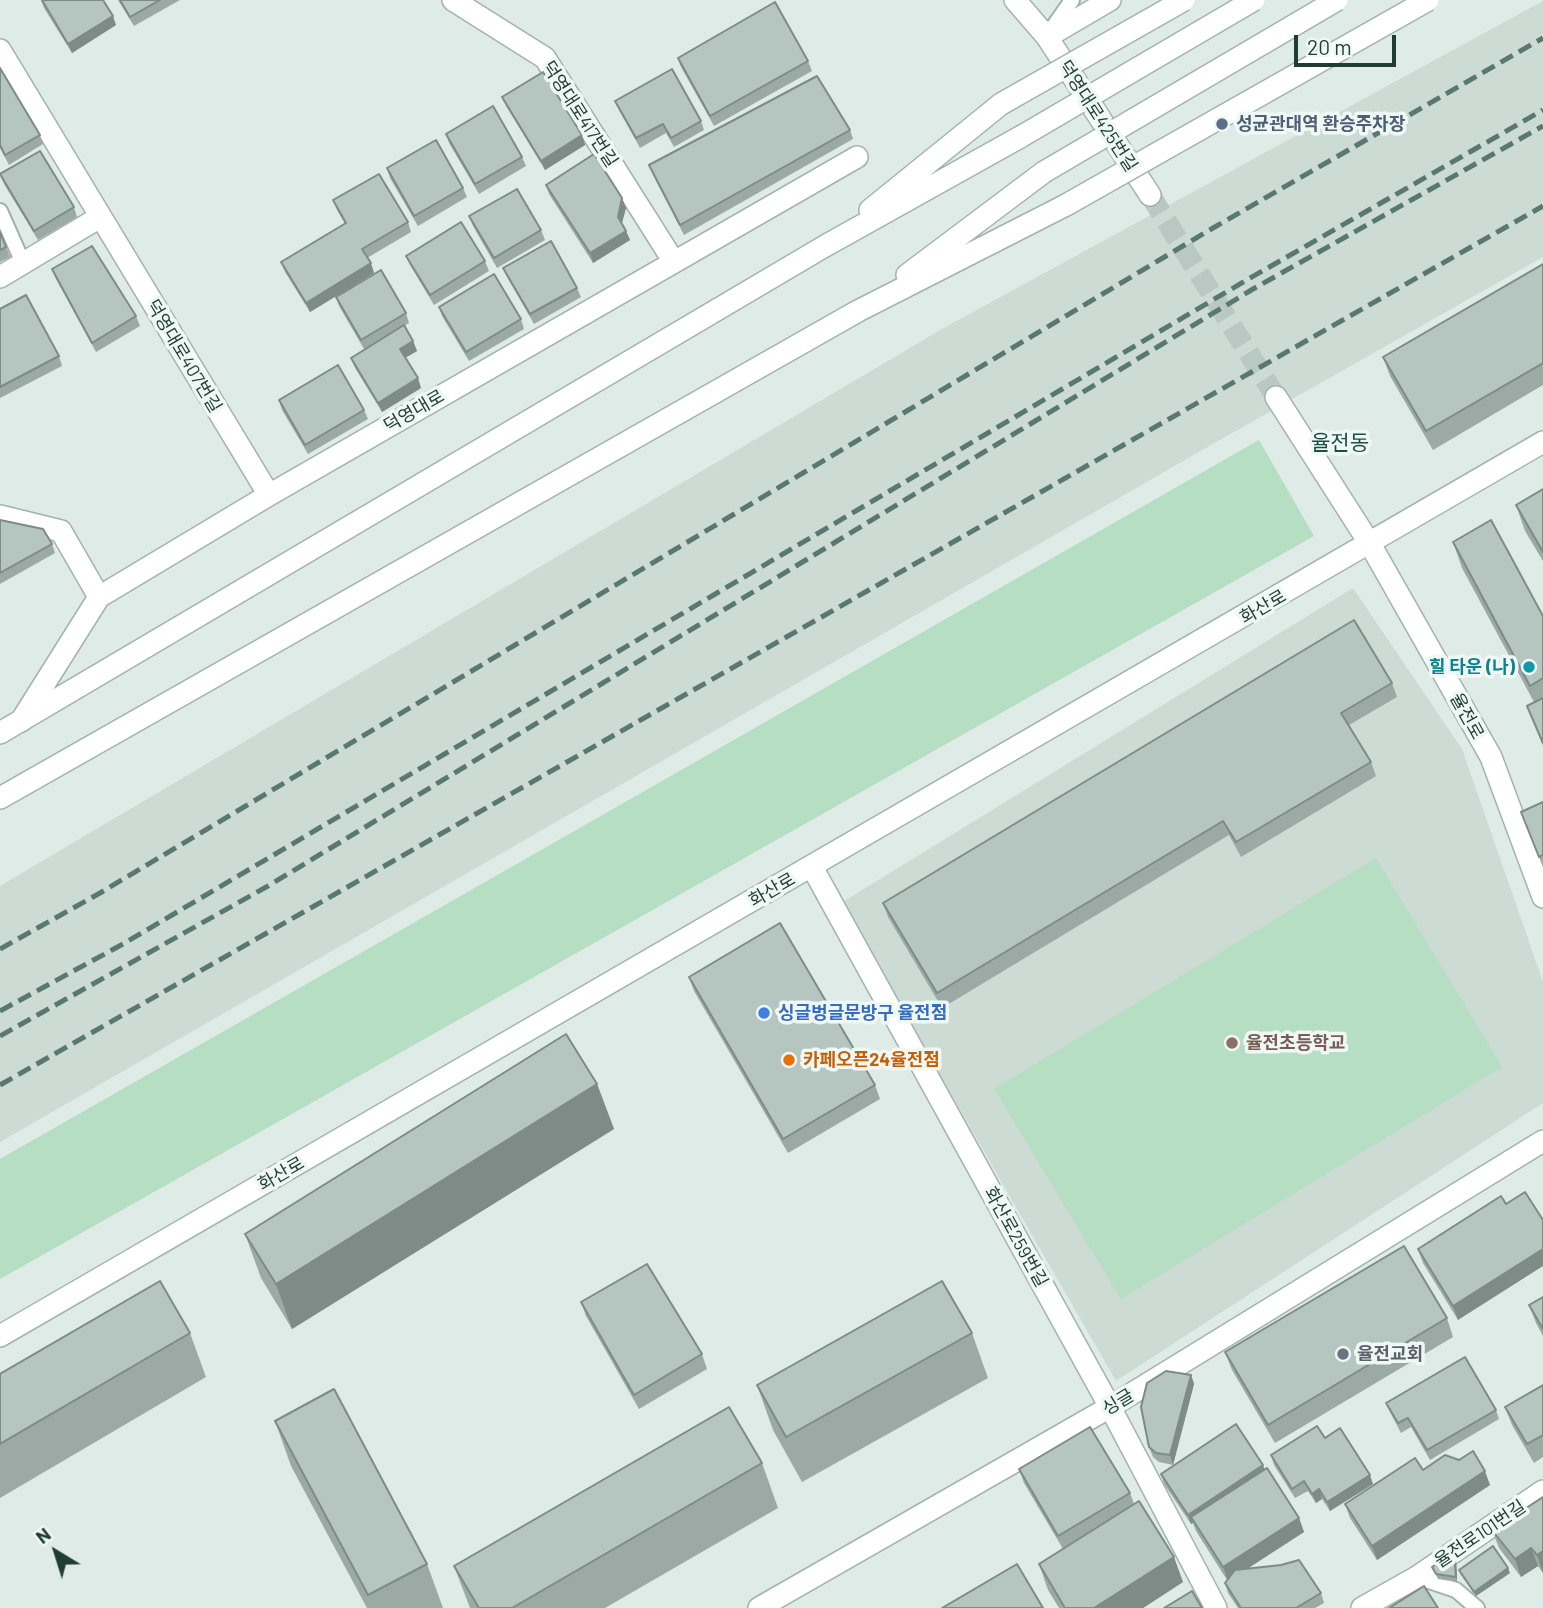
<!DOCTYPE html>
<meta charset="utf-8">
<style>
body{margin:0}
#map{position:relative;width:1543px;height:1608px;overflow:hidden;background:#dfebe6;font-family:Barlow,sans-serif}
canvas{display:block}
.north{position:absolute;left:21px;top:1517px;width:70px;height:70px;-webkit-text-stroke:5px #eff8f4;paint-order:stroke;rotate:322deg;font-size:19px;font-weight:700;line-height:28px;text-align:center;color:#1f3c35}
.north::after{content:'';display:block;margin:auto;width:24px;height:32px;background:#1f3c35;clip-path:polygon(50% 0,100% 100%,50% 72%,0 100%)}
.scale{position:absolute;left:1294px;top:35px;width:102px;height:32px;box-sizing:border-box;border:4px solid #1f3c35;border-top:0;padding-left:9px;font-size:21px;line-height:24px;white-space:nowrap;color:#1f3c35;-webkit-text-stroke:5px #eff8f4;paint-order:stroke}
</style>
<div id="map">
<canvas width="1543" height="1608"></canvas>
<div class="north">N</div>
<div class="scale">20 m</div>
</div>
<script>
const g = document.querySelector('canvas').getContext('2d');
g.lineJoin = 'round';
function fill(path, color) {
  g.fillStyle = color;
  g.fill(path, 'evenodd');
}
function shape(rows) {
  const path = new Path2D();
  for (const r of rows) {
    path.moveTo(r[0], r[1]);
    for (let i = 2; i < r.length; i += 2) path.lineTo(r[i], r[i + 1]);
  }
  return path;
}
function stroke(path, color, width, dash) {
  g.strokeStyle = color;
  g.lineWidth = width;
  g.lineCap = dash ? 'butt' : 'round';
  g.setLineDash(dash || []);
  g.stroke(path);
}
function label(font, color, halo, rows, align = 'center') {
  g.font = font + ' Barlow,"Noto Sans KR",sans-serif';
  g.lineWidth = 7;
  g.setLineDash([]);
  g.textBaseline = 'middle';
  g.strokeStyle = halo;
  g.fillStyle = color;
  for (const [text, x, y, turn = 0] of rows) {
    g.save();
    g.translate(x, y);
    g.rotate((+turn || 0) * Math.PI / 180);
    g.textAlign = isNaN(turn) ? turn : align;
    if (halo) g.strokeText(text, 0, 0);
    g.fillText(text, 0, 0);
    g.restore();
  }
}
const built = shape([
 [1543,1,1543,257,1211,445,0,1142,0,886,942,329],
 [1353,588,1462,749,1543,982,1543,1103,1116,1381,841,903]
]);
const green = shape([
 [1259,440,1314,536,0,1279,0,1159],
 [1376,858,1502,1067,1121,1299,994,1089]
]);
const minorTunnel = shape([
 [1150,195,1276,397]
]);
const service = shape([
 [1049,33,1072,0],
 [0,211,23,263],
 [1417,1577,1456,1590,1477,1608]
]);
const minor = shape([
 [453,0,545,58,674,262],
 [1015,0,1047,37,1150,195],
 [1047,37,1110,0],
 [0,50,269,495],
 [0,277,100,217],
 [1276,397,1370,544],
 [0,516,61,531,99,597],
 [21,721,99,597,269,495,857,157],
 [812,867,1110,1407,1216,1608],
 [759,1608,1110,1407,1543,1141],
 [1362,1608,1417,1577,1543,1491]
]);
const tertiary = shape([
 [870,210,1001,104],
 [907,275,1044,172],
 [1370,544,1491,757,1543,897],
 [0,733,825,246,1022,136],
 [0,798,858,311,1066,205],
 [0,1336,1543,442]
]);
const rail = shape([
 [0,949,100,893,1213,228,1543,38],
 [0,1011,123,944,1245,281,1543,110],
 [0,1036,268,886,1253,289,1543,126],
 [0,1085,1543,206]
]);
const tertiaryBridge = shape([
 [1001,104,1184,0],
 [1022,136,1254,0],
 [1044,172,1337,0],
 [1066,205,1428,0]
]);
const wall = shape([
 [41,0,116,25,72,53,44,8],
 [118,0,180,0,134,26],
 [678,58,808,61,812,71,714,126,681,67],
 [0,68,40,135,43,144,9,165,0,148],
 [502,97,582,135,585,145,545,170,506,106],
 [615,101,701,121,704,130,674,147,666,133,640,148,619,110],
 [850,130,853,139,684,235,653,175,649,165],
 [446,134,522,157,526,166,479,194,449,143],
 [387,168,463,188,467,197,418,226,390,178],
 [0,174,74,207,77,217,38,240,4,184],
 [546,185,622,198,626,208,622,223,626,231,630,240,593,263,549,194],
 [333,200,408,222,411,232,367,258,374,273,310,312,285,272,281,262,345,224,337,210],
 [469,216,541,230,545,240,497,268,473,226],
 [0,232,10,257,0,262],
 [406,256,485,261,489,271,434,305,410,265],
 [1543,264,1543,385,1433,450,1390,376,1383,357],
 [503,268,577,288,581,297,534,324,507,277],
 [52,269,136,316,140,326,96,352,56,279],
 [336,297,406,313,409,323,404,326,413,341,417,351,405,358,421,388,382,412,355,368,351,358,386,336,364,349,339,306],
 [439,307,521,319,524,329,469,361,442,316],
 [0,309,59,356,62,366,0,398],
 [279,400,364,410,368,419,308,454,282,410],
 [1543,489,1543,561,1525,531,1516,505],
 [0,520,52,544,55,553,0,584],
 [1453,542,1543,616,1543,746,1527,706,1534,702,1462,568],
 [1392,683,1397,697,1349,725,1371,762,1376,776,1241,857,1229,835,942,1008,888,917,883,903],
 [1543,802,1543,867,1521,812],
 [689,977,875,1085,880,1099,788,1153,694,991],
 [597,1084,614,1129,292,1329,261,1278,245,1234],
 [1506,1204,1458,1320,1423,1263,1418,1249],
 [1543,1297,1543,1336,1536,1323,1529,1305],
 [581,1302,702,1354,707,1369,639,1409,586,1316],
 [1447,1318,1453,1337,1275,1443,1232,1370,1225,1352],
 [190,1333,206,1377,0,1498,0,1374],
 [972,1333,988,1378,802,1482,773,1430,757,1385],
 [1191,1375,1194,1384,1173,1465,1159,1462,1153,1457,1149,1447],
 [1543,1385,1543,1457,1534,1463,1512,1425,1505,1407],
 [1386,1403,1496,1410,1499,1419,1430,1460,1411,1427,1401,1433,1390,1412],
 [275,1421,427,1564,443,1608,367,1608,291,1466],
 [1325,1438,1373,1484,1330,1511,1322,1499,1316,1503,1308,1491,1295,1498,1274,1465,1271,1455],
 [1459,1460,1490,1485,1377,1560,1350,1518,1345,1504,1423,1470],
 [762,1463,778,1508,605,1608,470,1608,454,1566],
 [1019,1469,1130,1493,1134,1504,1183,1582,1143,1608,1059,1608,1048,1590,1039,1564,1063,1549,1024,1483],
 [1265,1470,1299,1518,1304,1532,1247,1569,1321,1593,1324,1603,1315,1608,1238,1608,1228,1593,1225,1583,1227,1580,1196,1531,1193,1523,1191,1524,1164,1484,1161,1474],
 [1543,1497,1543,1573,1538,1566,1521,1577,1499,1548,1492,1530],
 [1456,1557,1457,1582,1438,1579,1432,1567],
 [1459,1570,1510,1573,1476,1596,1461,1575]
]);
const shadedWall = shape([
 [113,16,116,25,72,53,68,44],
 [582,135,585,145,545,170,541,161],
 [622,198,626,208,621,226,618,217],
 [626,231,630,240,593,263,590,253],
 [371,263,374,273,310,312,306,303],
 [413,341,417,351,403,359,400,349],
 [418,378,421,388,382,412,378,403],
 [597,1084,614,1129,292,1329,276,1284],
 [1543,1249,1543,1266,1458,1320,1453,1306],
 [1191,1375,1194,1384,1173,1465,1170,1455],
 [1263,1465,1267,1475,1191,1517,1193,1523,1191,1524,1188,1515],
 [1485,1471,1490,1485,1377,1560,1372,1546],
 [1370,1475,1373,1484,1330,1511,1327,1502],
 [1319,1489,1322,1499,1316,1503,1312,1494],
 [1299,1518,1304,1532,1228,1581,1223,1567],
 [1531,1548,1538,1566,1521,1577,1515,1559],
 [1543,1551,1543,1573,1537,1555],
 [1454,1552,1456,1557,1457,1582,1456,1577],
 [1174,1557,1183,1582,1143,1608,1094,1608],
 [1508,1568,1510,1573,1476,1596,1474,1592]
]);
const building = shape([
 [42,0,103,0,113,16,68,44,42,0],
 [120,0,160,0,130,17,120,0],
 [775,2,808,61,710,116,678,58,775,2],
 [0,68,40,135,5,155,0,145,0,68],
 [672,69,701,121,671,138,663,124,636,138,615,101,672,69],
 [543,72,582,135,541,161,502,97,543,72],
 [817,76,850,130,680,225,649,165,817,76],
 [493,106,522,157,475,184,446,134,493,106],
 [436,140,463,188,414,216,387,168,436,140],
 [40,151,74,207,34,231,0,174,40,151],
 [594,154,622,198,618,217,626,231,590,253,546,185,594,154],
 [379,174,408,222,362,249,371,263,306,303,281,262,346,223,333,200,379,174],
 [517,189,541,230,494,258,469,216,517,189],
 [461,222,485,261,430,295,406,256,461,222],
 [0,232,6,247,0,250,0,232],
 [551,241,577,288,530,314,503,268,551,241],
 [92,246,136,316,92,343,52,269,92,246],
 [1543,264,1543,363,1426,431,1383,357,1543,264],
 [381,270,406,313,361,340,336,297,381,270],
 [494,274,521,319,466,352,439,307,494,274],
 [26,295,59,356,0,387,0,309,26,295],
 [404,325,413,341,400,349,418,378,378,403,351,358,404,325],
 [338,365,364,410,305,445,279,400,338,365],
 [1543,489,1543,552,1516,505,1543,489],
 [0,520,43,529,52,544,0,573,0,520],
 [1491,520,1543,616,1543,678,1530,686,1453,542,1491,520],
 [1354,620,1392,683,1341,713,1371,762,1236,842,1223,821,937,993,883,903,1354,620],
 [1543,698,1543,743,1527,706,1543,698],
 [1543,802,1543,855,1539,857,1521,812,1543,802],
 [780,923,875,1085,783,1139,689,977,780,923],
 [566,1034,597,1084,276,1284,245,1234,566,1034],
 [1525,1192,1543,1220,1543,1249,1453,1306,1418,1249,1501,1196,1506,1204,1525,1192],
 [1404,1246,1447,1318,1268,1425,1225,1352,1404,1246],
 [647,1264,702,1354,634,1395,581,1302,647,1264],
 [160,1281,190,1333,0,1444,0,1374,160,1281],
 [942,1281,972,1333,786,1437,757,1385,942,1281],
 [1543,1297,1543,1329,1529,1305,1543,1297],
 [1465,1357,1496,1410,1427,1450,1408,1418,1398,1423,1386,1403,1465,1357],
 [1166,1371,1191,1375,1170,1455,1156,1453,1149,1447,1141,1407,1147,1383,1166,1371],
 [1543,1385,1543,1435,1527,1444,1505,1407,1543,1385],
 [334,1389,427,1564,368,1595,275,1421,334,1389],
 [729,1407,762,1463,512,1608,479,1608,454,1566,729,1407],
 [1236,1424,1263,1465,1188,1515,1161,1474,1236,1424],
 [1317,1426,1325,1438,1340,1428,1370,1475,1327,1502,1319,1489,1312,1494,1304,1481,1292,1489,1271,1455,1317,1426],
 [1090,1427,1130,1493,1058,1536,1019,1469,1090,1427],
 [1473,1451,1485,1471,1372,1546,1345,1504,1415,1458,1423,1470,1445,1455,1459,1460,1473,1451],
 [1267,1468,1299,1518,1223,1567,1191,1517,1267,1468],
 [1543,1497,1543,1551,1537,1555,1531,1548,1515,1559,1492,1530,1543,1497],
 [1139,1501,1174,1557,1094,1608,1065,1608,1039,1564,1139,1501],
 [1493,1546,1508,1568,1474,1592,1459,1570,1493,1546],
 [1454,1552,1456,1577,1436,1574,1432,1567,1454,1552],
 [1299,1560,1321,1593,1296,1608,1241,1608,1225,1583,1235,1570,1281,1565,1299,1560],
 [1017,1564,1043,1608,942,1608,1017,1564],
 [1424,1586,1438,1608,1389,1608,1424,1586],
 [1192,1591,1202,1608,1164,1608,1192,1591]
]);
const markers = [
 [1222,124,7,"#5c6f8a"],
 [1529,667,7,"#0f9aa8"],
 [764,1013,7,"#3f7fe0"],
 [1232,1043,7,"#8d6e63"],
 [789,1060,7,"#e8710a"],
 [1343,1354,7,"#6b7280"]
];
const streetNames = [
 ["덕영대로417번길",580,114,57],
 ["덕영대로425번길",1098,116,57],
 ["덕영대로407번길",184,356,59],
 ["덕영대로",414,411,-30],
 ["화산로",1263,607,-30],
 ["율전로",1467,716,61],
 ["화산로",772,890,-30],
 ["화산로",281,1174,-30],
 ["화산로259번길",1016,1237,61],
 ["싱글",1118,1402,-31],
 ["율전로101번길",1480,1534,-34]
];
const serviceNames = [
 ["성균관대역 환승주차장",1236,124]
];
const cultureNames = [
 ["힐 타운 (나)",1515,667]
];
const shopNames = [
 ["싱글벙글문방구 율전점",778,1013]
];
const educationNames = [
 ["율전초등학교",1246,1043]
];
const foodNames = [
 ["카페오픈24율전점",803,1060]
];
const worshipNames = [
 ["율전교회",1357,1354]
];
const quarterNames = [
 ["율전동",1340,443]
];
fill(built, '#cddbd5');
fill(green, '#b6dec2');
stroke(minorTunnel, '#b9c8c3', 21, [21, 10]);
stroke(service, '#a2b3ad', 18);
stroke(minor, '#a2b3ad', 24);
stroke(tertiary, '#a2b3ad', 24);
stroke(service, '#fff', 14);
stroke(minor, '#fff', 21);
stroke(tertiary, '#fff', 21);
stroke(rail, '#597871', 5, [14, 7]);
stroke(tertiaryBridge, '#a2b3ad', 24, []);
stroke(tertiaryBridge, '#fff', 21);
fill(wall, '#9baaa4');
fill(shadedWall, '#7e8b86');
fill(building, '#b4c6bf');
stroke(building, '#7e8b86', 2);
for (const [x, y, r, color] of markers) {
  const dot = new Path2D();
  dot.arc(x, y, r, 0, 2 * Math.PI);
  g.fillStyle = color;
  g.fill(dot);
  stroke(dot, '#eff8f4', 2.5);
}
label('18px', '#1f3c35', '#eff8f4', streetNames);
label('bold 18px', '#4e5e75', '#eff8f4', serviceNames, 'left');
label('bold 18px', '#0d838f', '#eff8f4', cultureNames, 'right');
label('bold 18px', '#366cbe', '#eff8f4', shopNames, 'left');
label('bold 18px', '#785e54', '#eff8f4', educationNames, 'left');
label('bold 18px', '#c56008', '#eff8f4', foodNames, 'left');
label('bold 18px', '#5b616d', '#eff8f4', worshipNames, 'left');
label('21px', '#1a4f44', '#eff8f4', quarterNames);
</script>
